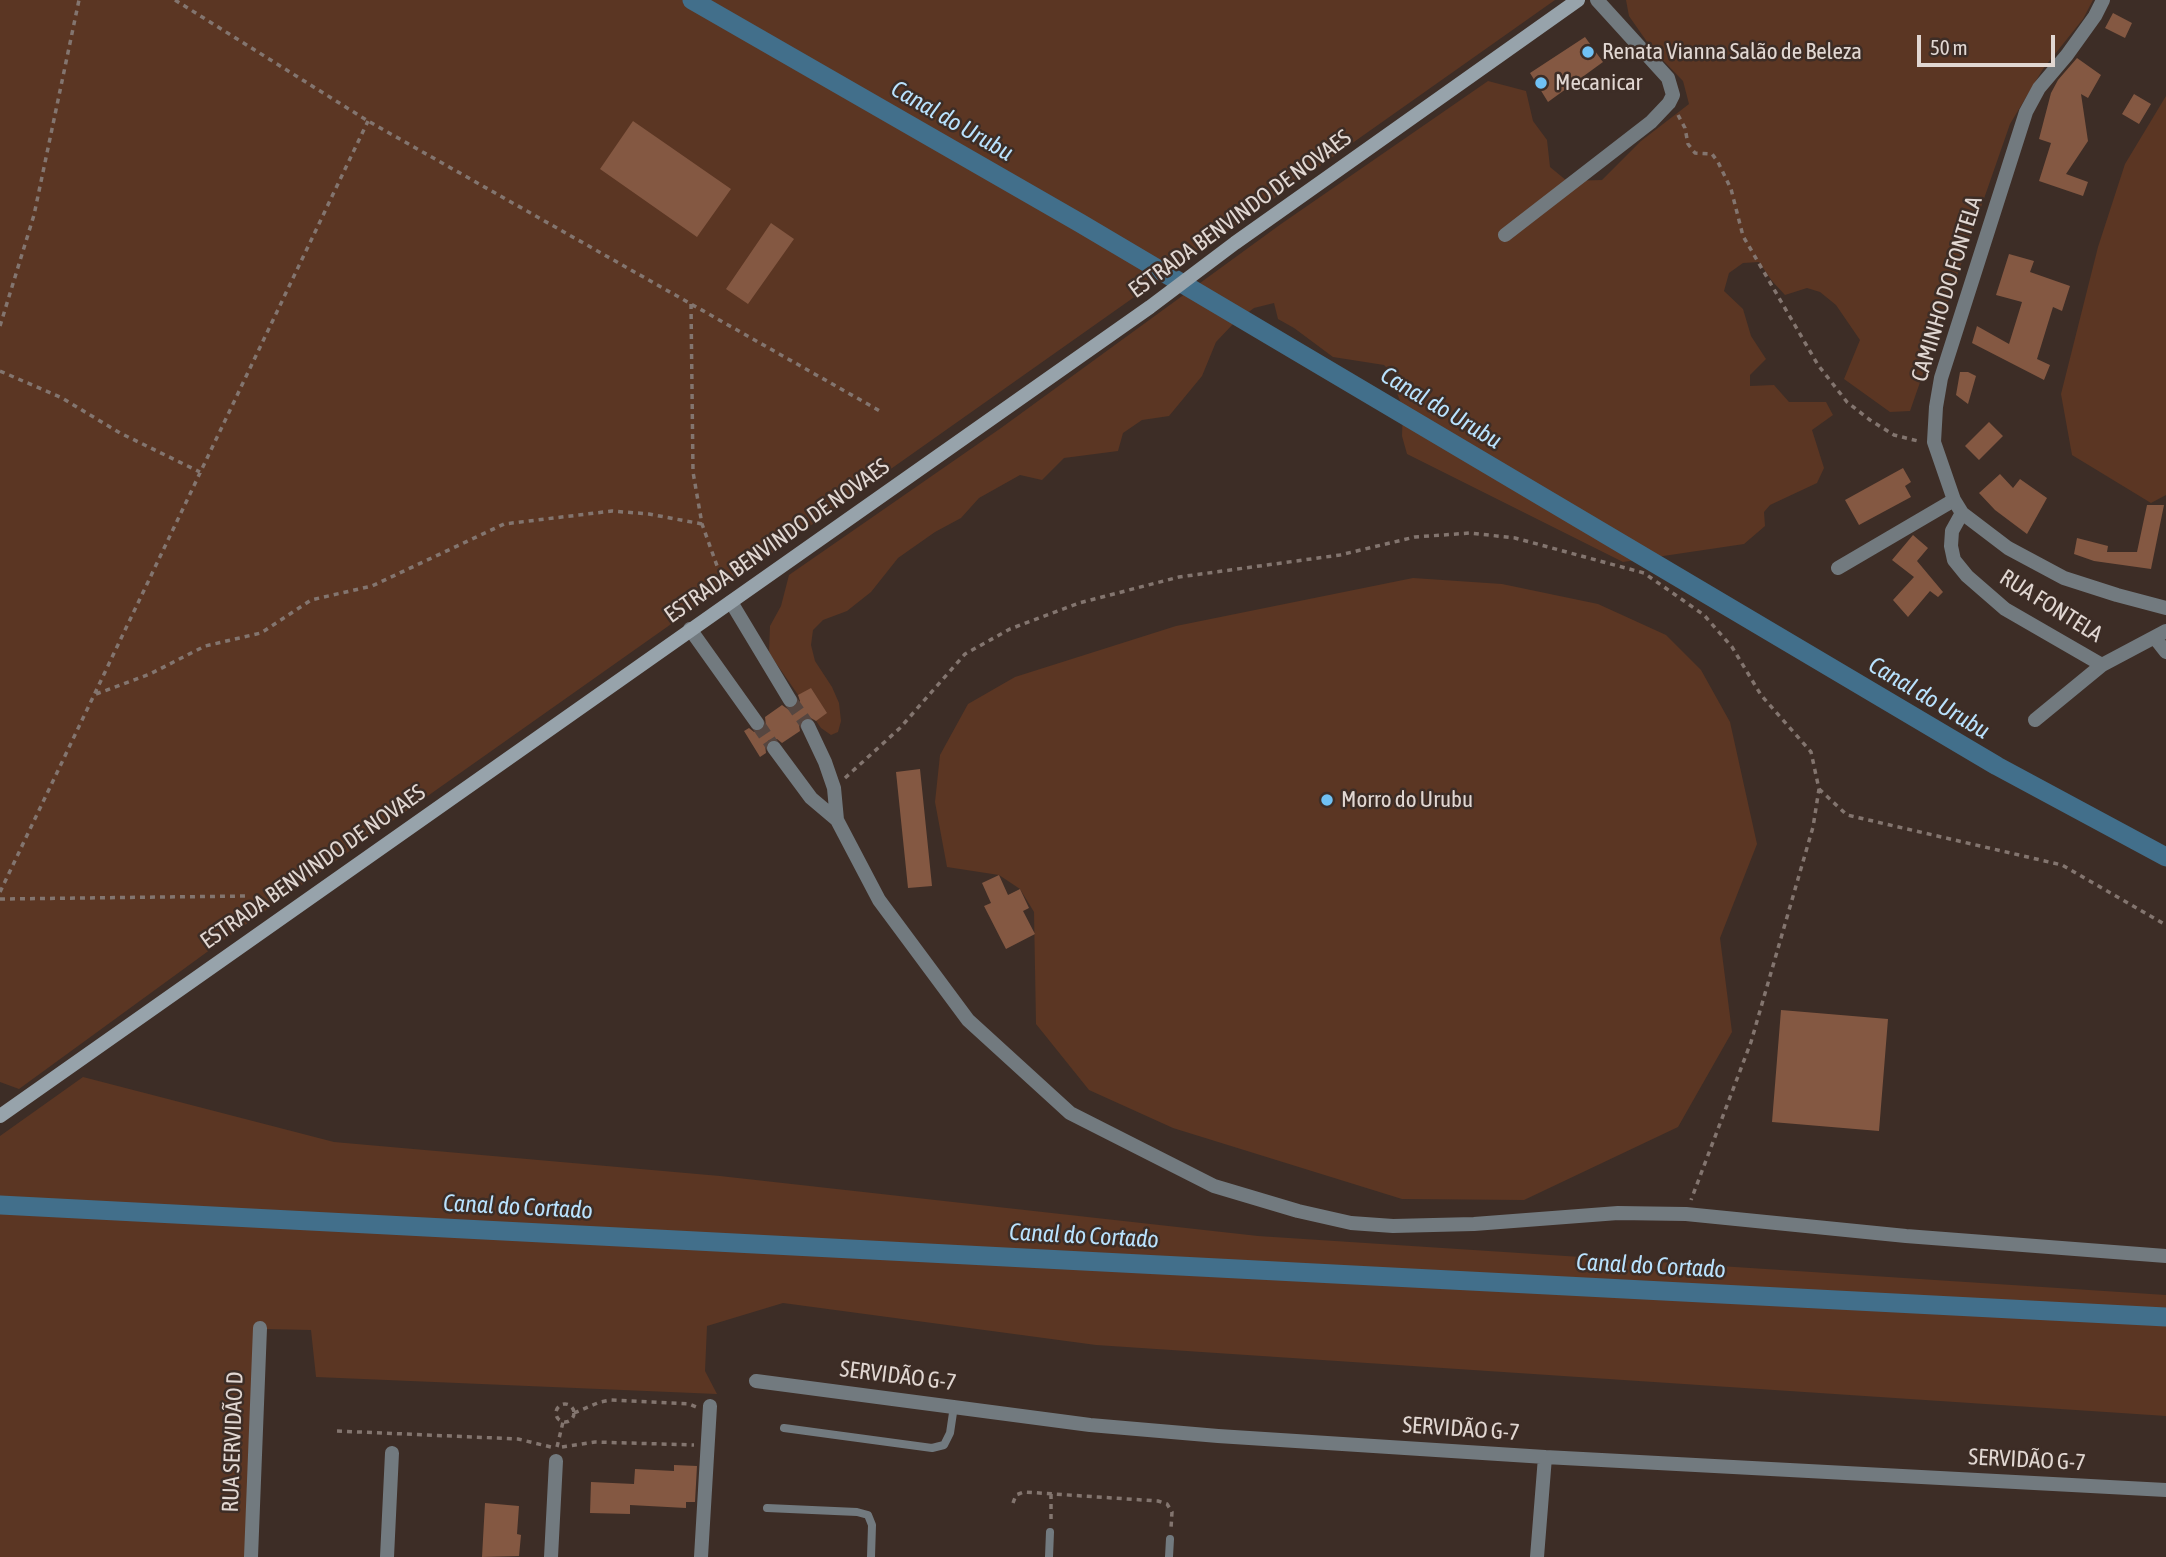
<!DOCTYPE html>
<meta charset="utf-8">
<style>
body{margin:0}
#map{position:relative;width:2166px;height:1557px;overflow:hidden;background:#3d2d26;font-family:"Asap Condensed",sans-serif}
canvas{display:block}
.scale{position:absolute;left:1917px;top:35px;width:138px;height:32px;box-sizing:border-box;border:4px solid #e1d7d2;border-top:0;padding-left:9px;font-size:21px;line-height:24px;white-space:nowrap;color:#e1d7d2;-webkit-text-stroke:5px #3d2d26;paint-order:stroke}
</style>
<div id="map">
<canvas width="2166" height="1557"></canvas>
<div class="scale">50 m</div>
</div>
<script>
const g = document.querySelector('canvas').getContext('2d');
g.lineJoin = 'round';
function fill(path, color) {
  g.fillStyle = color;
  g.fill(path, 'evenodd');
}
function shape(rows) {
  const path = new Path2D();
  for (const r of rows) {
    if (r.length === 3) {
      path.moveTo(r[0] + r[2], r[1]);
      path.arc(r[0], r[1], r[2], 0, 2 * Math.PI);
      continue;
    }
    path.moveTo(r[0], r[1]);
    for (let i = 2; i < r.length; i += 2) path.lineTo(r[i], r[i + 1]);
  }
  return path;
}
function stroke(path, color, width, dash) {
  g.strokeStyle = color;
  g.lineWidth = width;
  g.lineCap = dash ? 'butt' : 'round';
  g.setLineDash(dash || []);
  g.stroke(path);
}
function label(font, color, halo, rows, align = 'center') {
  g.font = font + ' "Asap Condensed",sans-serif';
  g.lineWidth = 5;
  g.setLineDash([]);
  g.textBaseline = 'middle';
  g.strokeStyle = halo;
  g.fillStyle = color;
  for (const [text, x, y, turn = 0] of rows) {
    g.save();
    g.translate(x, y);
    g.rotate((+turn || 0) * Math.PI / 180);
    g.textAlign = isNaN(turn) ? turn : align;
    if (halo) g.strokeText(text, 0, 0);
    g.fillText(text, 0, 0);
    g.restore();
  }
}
const green = shape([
 [0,0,1555,0,218,944,19,1089,0,1082],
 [1626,0,2093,0,2083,19,2043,69,2010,124,1910,411,1890,412,1844,379,1860,340,1836,305,1820,292,1807,288,1785,295,1772,281,1759,262,1743,263,1729,273,1724,291,1743,309,1751,336,1766,359,1750,375,1750,386,1774,385,1789,402,1826,402,1833,415,1812,430,1824,468,1817,483,1770,505,1764,512,1765,526,1744,544,1623,562,1407,454,1402,436,1403,409,1397,393,1402,377,1391,372,1384,365,1333,357,1294,328,1278,319,1274,303,1254,308,1233,324,1216,342,1202,376,1169,416,1142,420,1123,433,1118,451,1064,458,1042,480,1020,475,979,498,961,518,935,532,898,558,871,592,847,611,823,620,813,630,811,645,815,661,832,687,839,703,841,721,838,732,831,735,821,728,769,653,770,626,781,606,789,575,1001,428,1281,224,1488,81,1526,91,1533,121,1547,140,1550,167,1567,181,1602,180,1641,141,1689,104,1683,81,1652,49,1629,16],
 [2166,96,2166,495,2151,503,2072,455,2061,394,2098,247,2125,164],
 [1413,578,1502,584,1598,604,1666,635,1701,670,1730,722,1757,844,1720,938,1732,1032,1678,1127,1524,1200,1402,1199,1173,1128,1089,1090,1036,1024,1034,912,1020,889,999,875,947,867,935,802,940,755,968,704,1015,677,1176,626],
 [83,1077,334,1142,720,1176,1258,1236,2166,1295,2166,1416,1096,1345,783,1303,707,1326,705,1371,717,1394,316,1377,311,1330,264,1329,246,1557,0,1557,0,1136]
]);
const canal = shape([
 [692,0,1080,223,1997,766,2166,857],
 [0,1205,2166,1317]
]);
const building = shape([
 [2113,13,2132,23,2125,38,2105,28],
 [1585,37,1603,62,1548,102,1530,73],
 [2077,58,2101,75,2088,98,2081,94,2088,141,2066,174,2088,182,2083,196,2039,181,2051,143,2039,139,2051,93,2058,80],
 [2134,94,2151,104,2139,124,2122,114],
 [633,121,731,189,697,237,600,169],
 [771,223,794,239,748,304,726,289],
 [2009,254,2034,261,2030,272,2070,286,2062,311,2053,307,2037,359,2050,365,2044,380,1972,343,1977,326,2009,344,2022,302,1996,295],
 [1960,372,1968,372,1976,376,1968,404,1956,395],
 [1989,422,2003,436,1979,460,1965,446],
 [1903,468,1911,482,1905,486,1911,497,1859,525,1845,500],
 [2000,474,2013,488,2020,479,2047,498,2027,534,1995,510,1979,493],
 [2147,505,2164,505,2151,569,2094,561,2074,554,2077,538,2108,546,2107,552,2137,552],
 [1913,535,1928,548,1917,561,1943,592,1938,597,1930,591,1908,617,1893,600,1914,577,1892,560],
 [811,688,827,713,816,721,809,717,803,718,799,725,800,731,782,743,777,739,769,740,765,745,766,753,760,757,744,731,749,728,754,732,762,731,766,726,765,717,782,705,789,710,795,708,800,701,798,695],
 [920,769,932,886,908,888,896,772],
 [999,875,1008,895,1020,889,1029,908,1023,911,1035,934,1006,949,984,906,991,903,982,883],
 [1781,1010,1888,1019,1879,1131,1772,1122],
 [674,1465,697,1466,695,1502,686,1502,686,1508,630,1505,630,1514,590,1513,591,1482,634,1484,635,1469,674,1471],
 [485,1503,519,1506,517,1534,521,1535,519,1556,482,1557]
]);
const streetTunnel = shape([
 [790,700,808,726],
 [757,723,774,748]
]);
const path = shape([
 [175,0,368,121,880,411],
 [1678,115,1685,128,1688,144,1695,153,1712,154,1718,162,1731,189,1743,236,1818,365,1847,402,1870,420,1894,435,1918,441],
 [691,304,693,472,702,524,725,588],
 [0,326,34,215,79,0],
 [0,371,62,398,120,433,200,472],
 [96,694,150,674,205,646,261,633,311,600,372,586,504,524,612,511,649,514,702,524],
 [845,778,900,728,965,654,1010,629,1079,603,1179,577,1340,555,1415,537,1470,533,1515,538,1644,573,1704,615,1732,647,1761,695,1811,752,1819,789,1813,827,1751,1042,1691,1200],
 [1819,789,1847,815,2062,865,2166,925],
 [0,892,368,121],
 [0,899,247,896],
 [565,1413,9],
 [574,1413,600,1402,611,1400,689,1404,696,1407],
 [337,1431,518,1439,551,1447],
 [557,1447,563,1422],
 [562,1447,595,1442,694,1445],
 [1013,1503,1016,1495,1024,1492,1158,1501,1167,1504,1172,1512,1171,1528],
 [1051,1519,1051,1493]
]);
const lane = shape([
 [784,1428,932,1448,944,1445,950,1433,954,1406],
 [767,1508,857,1512,868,1515,872,1525,871,1557],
 [1049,1557,1050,1532],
 [1169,1557,1170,1539]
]);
const street = shape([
 [2103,0,2095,16,2067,55,2039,88,2026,112,1941,378,1936,407,1934,442,1954,500,1962,513,2008,548,2064,578,2117,595,2166,608],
 [1505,235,1651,122,1669,103,1673,95,1668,78,1597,0],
 [1962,513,1952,531,1951,546,1954,560,1967,576,2005,609,2102,665],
 [1838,568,1954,500],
 [731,602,790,700],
 [690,629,757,723],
 [2155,638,2166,652],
 [2035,720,2102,665,2166,631],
 [808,726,825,762,834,788,837,820,879,900,968,1020,1070,1113,1214,1186,1298,1211,1351,1223,1393,1226,1474,1224,1618,1213,1686,1214,1906,1236,2166,1256],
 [774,748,811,798,837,820],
 [756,1381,1090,1425,1218,1436,1545,1457,2166,1490],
 [251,1557,260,1328],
 [387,1557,392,1453],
 [551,1557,556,1461],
 [701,1557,710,1406],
 [1537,1557,1545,1457]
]);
const secondary = shape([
 [0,1116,1150,307,1235,243,1578,0]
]);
const markers = [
 [1588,52,7,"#70c1f4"],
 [1541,83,7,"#70c1f4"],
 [1327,800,7,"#70c1f4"]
];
const poiNames = [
 ["Renata Vianna Salão de Beleza",1602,52],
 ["Mecanicar",1555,83],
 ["Morro do Urubu",1341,800]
];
const streetNames = [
 ["ESTRADA BENVINDO DE NOVAES",1240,214,-36],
 ["CAMINHO DO FONTELA",1947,289,-73],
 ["ESTRADA BENVINDO DE NOVAES",777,541,-35],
 ["RUA FONTELA",2051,606,32],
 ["ESTRADA BENVINDO DE NOVAES",313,867,-35],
 ["SERVIDÃO G-7",898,1376,7],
 ["SERVIDÃO G-7",1461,1429,4],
 ["RUA SERVIDÃO D",233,1442,-88],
 ["SERVIDÃO G-7",2027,1460,3]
];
const waterNames = [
 ["Canal do Urubu",952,121,30],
 ["Canal do Urubu",1441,408,31],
 ["Canal do Urubu",1929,698,31],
 ["Canal do Cortado",518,1207,3],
 ["Canal do Cortado",1084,1236,3],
 ["Canal do Cortado",1651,1266,3]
];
fill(green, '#5b3623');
stroke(canal, '#426f8b', 19);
fill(building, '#845842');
stroke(streetTunnel, '#564640', 14, [14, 7]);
stroke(path, '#83756f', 3.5, [5, 5]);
stroke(lane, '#727a7f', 8);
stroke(street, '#727a7f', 14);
stroke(secondary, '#97a3ab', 14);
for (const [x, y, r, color] of markers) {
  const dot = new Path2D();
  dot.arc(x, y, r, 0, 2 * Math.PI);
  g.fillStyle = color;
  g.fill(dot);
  stroke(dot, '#3d2d26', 2.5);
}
label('23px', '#e1d7d2', '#3d2d26', poiNames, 'left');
label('23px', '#e1d7d2', '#3d2d26', streetNames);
label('italic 24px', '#b9e2fe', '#3d2d26', waterNames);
</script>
